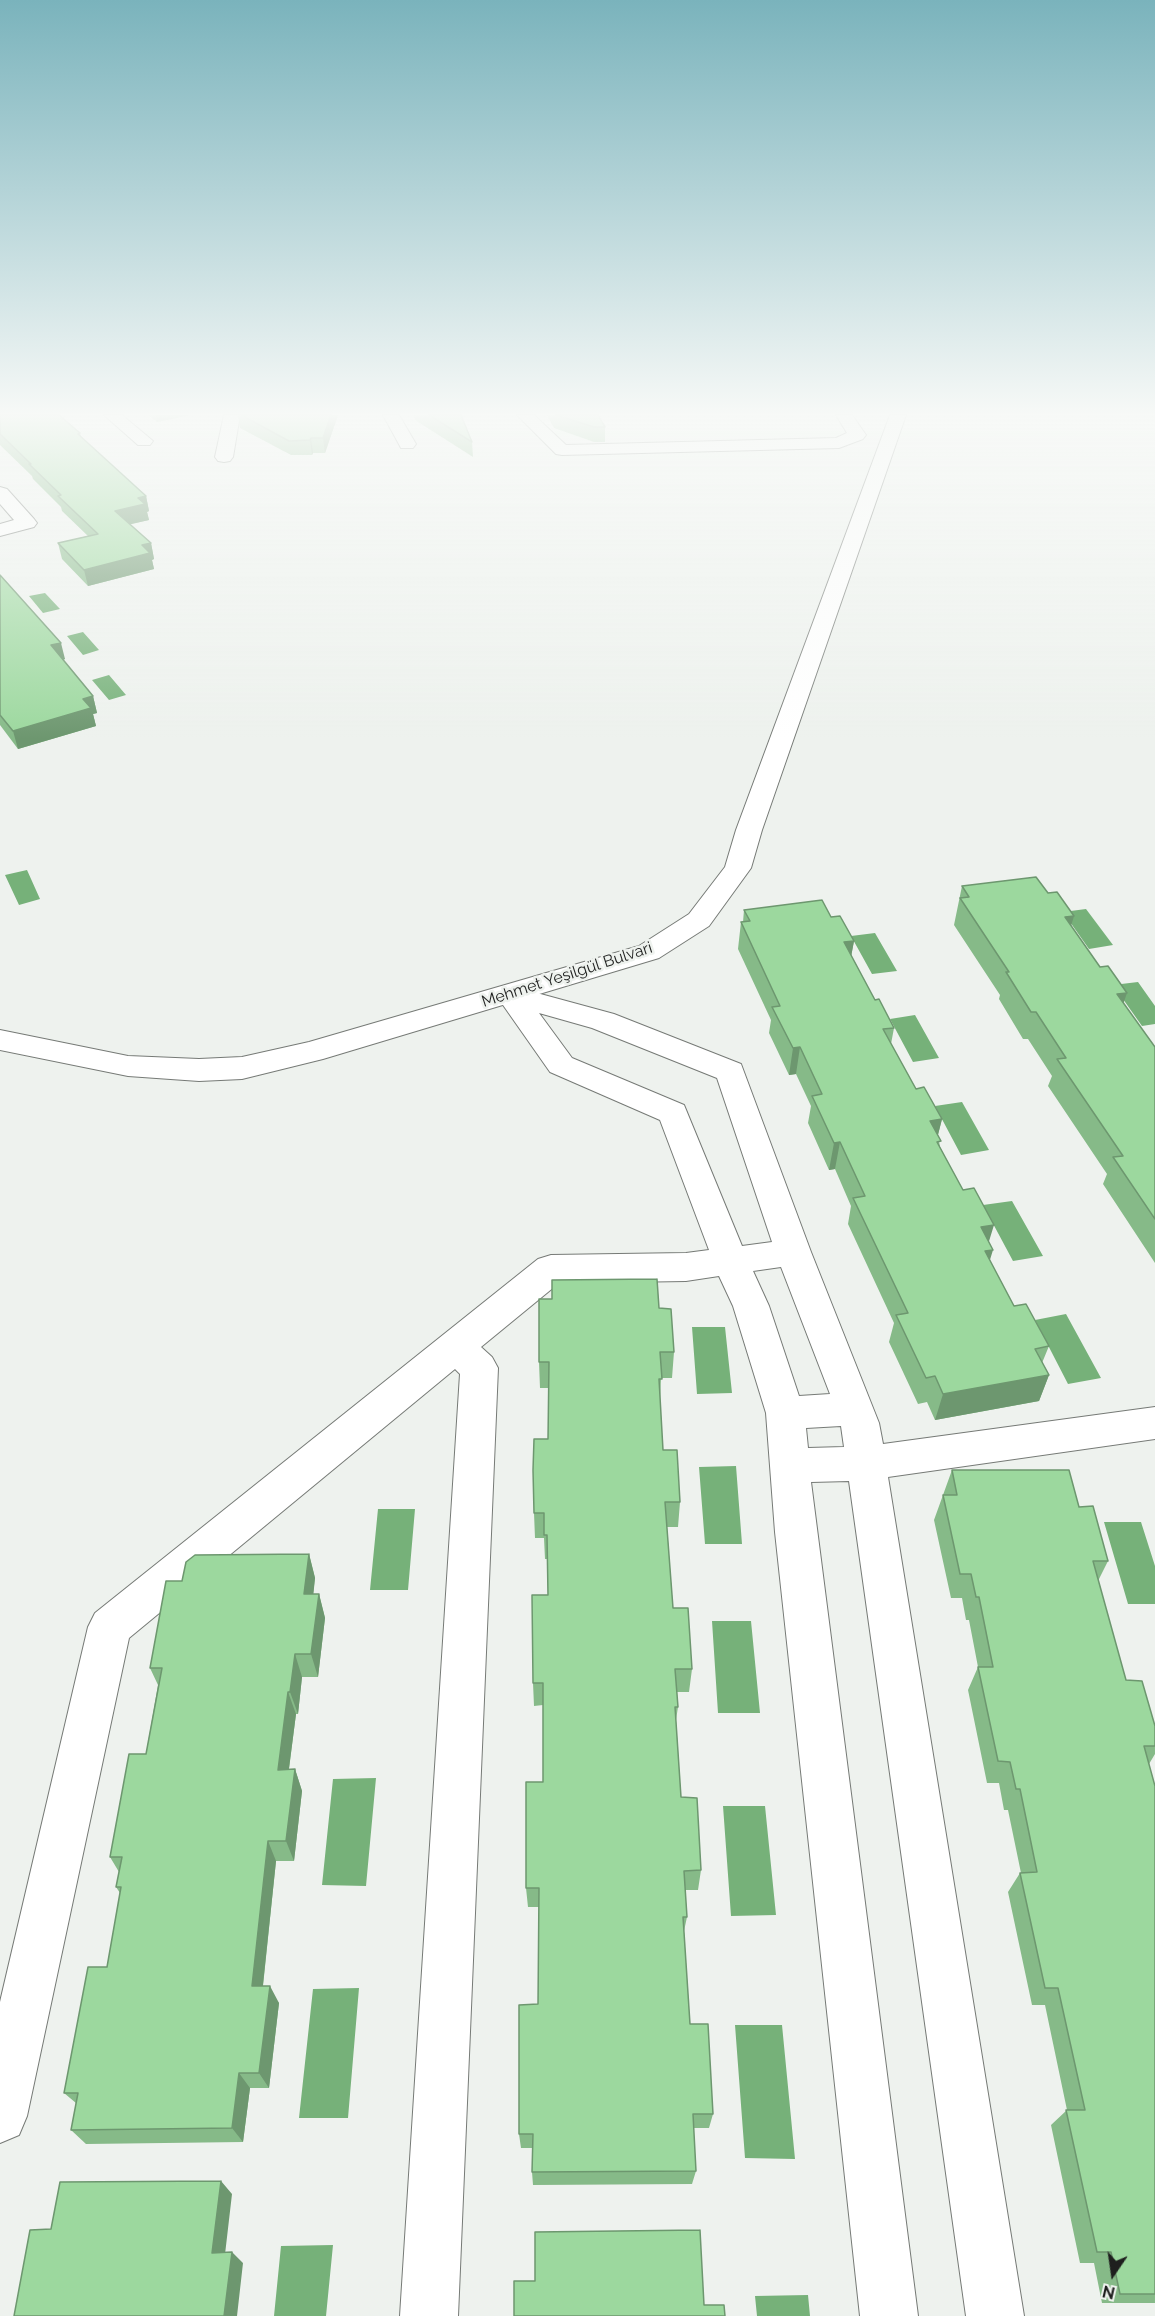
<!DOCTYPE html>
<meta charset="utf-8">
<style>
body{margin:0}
#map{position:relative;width:1155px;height:2316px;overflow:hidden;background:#eef2ee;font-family:Raleway,sans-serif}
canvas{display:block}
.north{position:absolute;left:1083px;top:2244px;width:60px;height:60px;-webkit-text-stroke:4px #eef2ee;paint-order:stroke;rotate:193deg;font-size:16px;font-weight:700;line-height:24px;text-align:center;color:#1e1f1e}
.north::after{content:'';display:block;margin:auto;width:21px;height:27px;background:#1e1f1e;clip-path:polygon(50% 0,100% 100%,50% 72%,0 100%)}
</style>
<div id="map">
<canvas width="1155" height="2316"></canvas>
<div class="north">N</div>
</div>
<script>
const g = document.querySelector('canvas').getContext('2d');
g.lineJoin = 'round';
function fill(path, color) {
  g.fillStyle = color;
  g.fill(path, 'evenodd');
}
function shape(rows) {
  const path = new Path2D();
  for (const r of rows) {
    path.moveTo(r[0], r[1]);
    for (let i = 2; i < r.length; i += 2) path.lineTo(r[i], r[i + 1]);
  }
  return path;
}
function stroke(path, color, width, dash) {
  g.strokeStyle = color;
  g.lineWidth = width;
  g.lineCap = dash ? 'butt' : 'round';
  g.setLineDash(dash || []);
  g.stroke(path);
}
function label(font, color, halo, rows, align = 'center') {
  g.font = font + ' Raleway,sans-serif';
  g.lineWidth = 5;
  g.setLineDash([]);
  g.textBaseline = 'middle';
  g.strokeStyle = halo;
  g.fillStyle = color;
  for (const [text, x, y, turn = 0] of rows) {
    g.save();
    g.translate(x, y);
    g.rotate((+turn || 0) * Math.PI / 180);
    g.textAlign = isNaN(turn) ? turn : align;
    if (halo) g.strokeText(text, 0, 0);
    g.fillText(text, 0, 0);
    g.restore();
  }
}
const water = shape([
 [45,593,60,609,43,613,29,596],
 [83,632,99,650,83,655,67,636],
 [109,675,126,695,109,700,92,680],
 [27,870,40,899,19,905,5,875],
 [1086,909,1113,945,1089,949,1063,912],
 [875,933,897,971,872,974,851,936],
 [1138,982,1155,1006,1155,1024,1142,1026,1113,985],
 [915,1015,939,1058,913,1062,890,1019],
 [962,1102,989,1150,961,1155,935,1106],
 [1012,1201,1043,1256,1013,1261,983,1205],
 [1066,1314,1101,1378,1068,1384,1035,1320],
 [692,1327,725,1327,732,1393,697,1394],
 [736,1466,742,1544,705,1544,699,1467],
 [378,1509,415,1509,408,1590,370,1590],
 [1104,1522,1141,1522,1155,1566,1155,1604,1128,1604],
 [712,1621,751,1621,760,1713,718,1713],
 [376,1778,366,1886,322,1885,333,1779],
 [723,1806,765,1806,776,1915,731,1916],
 [359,1988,348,2118,299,2118,313,1989],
 [735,2025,782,2025,795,2159,745,2158],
 [333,2245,326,2316,274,2316,281,2246],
 [808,2295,810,2316,757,2316,755,2296]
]);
const minor = shape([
 [104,415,122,415,153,441,150,445,138,445,104,415],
 [224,415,240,415,233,457,230,461,224,462,218,461,215,457,224,415],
 [383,415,399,415,416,444,413,448,401,448,383,415],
 [517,415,534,415,566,445,836,438,847,433,836,415,852,415,866,435,863,439,839,448,562,455,556,454,517,415],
 [0,487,7,489,34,519,37,523,34,527,0,536,0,524,14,520,0,504,0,487],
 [511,986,614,1014,741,1064,811,1252,879,1423,883,1444,1155,1407,1155,1439,888,1477,1024,2316,966,2316,849,1481,811,1482,918,2316,860,2316,775,1532,766,1413,733,1306,719,1276,686,1281,559,1283,481,1347,492,1357,498,1368,458,2316,400,2316,460,1374,455,1369,129,1638,27,2116,19,2135,0,2143,0,2002,88,1627,95,1613,538,1259,551,1255,686,1253,709,1250,660,1120,550,1072,496,995,501,988,511,986],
 [539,1013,592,1028,717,1078,772,1242,742,1246,684,1105,572,1058,539,1013],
 [781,1267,830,1394,799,1396,769,1306,753,1271,781,1267],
 [841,1426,844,1447,808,1448,806,1428,841,1426]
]);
const major = shape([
 [890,415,906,415,762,830,751,868,709,926,659,958,323,1059,242,1079,199,1081,128,1076,0,1050,0,1030,128,1056,199,1059,242,1057,309,1042,639,946,689,914,725,867,736,830,890,415]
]);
const wall = shape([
 [0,415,80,433,81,437,146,496,149,511,147,512,149,520,130,524,151,543,154,559,152,560,154,569,88,586,62,559,58,543,88,536,62,511,61,507,33,479,32,476,0,445],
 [148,415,190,415,157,422],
 [238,415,338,415,325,453,313,453,312,455,291,455,240,428],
 [414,415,461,415,472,442,473,457,415,420],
 [547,415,598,415,605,427,605,442,594,442,554,428],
 [0,575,65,659,63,660,93,696,97,713,93,714,96,726,18,749,0,725],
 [962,886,1071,927,1123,1003,1155,1047,1155,1263,1103,1184,1107,1174,1048,1086,1052,1076,1028,1039,1023,1039,999,999,1000,995,954,925],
 [744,910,831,917,854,941,851,956,875,1000,894,1028,891,1044,916,1089,942,1119,938,1135,940,1147,989,1241,990,1261,1014,1306,1049,1346,1042,1363,1049,1375,1039,1401,935,1420,927,1402,918,1404,889,1342,894,1323,848,1224,851,1206,835,1169,829,1170,808,1123,811,1106,796,1074,789,1075,769,1033,771,1020,738,949,741,922,743,922],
 [552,1299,659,1308,674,1352,672,1378,661,1378,660,1401,663,1450,680,1502,678,1527,667,1527,673,1608,692,1669,689,1692,677,1692,678,1707,676,1720,681,1797,701,1870,698,1890,685,1890,687,1917,684,1931,690,2024,713,2114,709,2128,693,2128,696,2171,692,2184,533,2185,532,2172,532,2148,521,2148,519,2134,538,2004,539,1907,528,1907,526,1888,543,1782,543,1705,534,1706,533,1683,548,1595,547,1559,545,1559,544,1538,535,1538,534,1513,548,1439,548,1388,540,1388,539,1362],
 [952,1470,1079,1507,1108,1561,1098,1581,1126,1680,1155,1726,1155,1754,1149,1764,1155,1786,1155,2303,1102,2303,1094,2263,1080,2263,1051,2125,1067,2110,1045,2005,1032,2005,1008,1892,1020,1873,1021,1873,1008,1810,1004,1810,999,1783,987,1783,968,1690,978,1667,969,1620,966,1620,962,1598,951,1598,934,1520],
 [309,1554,315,1578,313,1594,319,1594,325,1618,318,1677,302,1677,298,1714,296,1714,289,1769,295,1769,302,1791,294,1861,276,1861,263,1986,279,2003,269,2088,250,2088,243,2142,86,2144,71,2130,76,2103,64,2093,107,1967,120,1893,116,1887,119,1872,110,1857,146,1754,158,1685,150,1668,182,1581]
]);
const shadedWall = shape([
 [156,415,190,415,157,422],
 [331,415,338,415,325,453,323,438],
 [311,438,313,453,312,455,310,440],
 [146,496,149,511,147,512,149,520,119,527,115,511,138,498],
 [151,543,154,559,152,560,154,569,88,586,84,570,142,545],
 [61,643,65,659,56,662,51,645],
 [93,696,97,713,93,714,96,726,18,749,13,731,83,699],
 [1074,916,1066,943,1065,917],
 [854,941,849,968,844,942],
 [1127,993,1118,1019,1117,994],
 [800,1047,796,1074,789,1075,793,1048],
 [942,1119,935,1146,930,1121],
 [840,1142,835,1169,829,1170,834,1143],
 [994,1225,986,1251,993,1250,985,1276,981,1227],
 [1049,1375,1039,1401,935,1420,943,1394],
 [309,1554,315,1578,311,1618,304,1594],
 [319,1594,325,1618,318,1677,311,1654],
 [295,1654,302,1677,298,1714,290,1692],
 [288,1692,296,1714,286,1791,278,1770],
 [295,1769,302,1791,294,1861,286,1841],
 [268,1841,276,1861,261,2003,252,1986],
 [270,1986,279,2003,269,2088,259,2073],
 [239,2073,250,2088,243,2142,232,2128],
 [221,2181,232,2194,224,2263,212,2253],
 [232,2252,243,2263,237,2316,224,2316]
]);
const building = shape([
 [0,415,59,415,80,433,78,434,146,496,138,498,145,504,115,511,151,543,142,545,150,553,84,570,58,543,98,534,58,496,61,495,29,464,31,464,0,434,0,415],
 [241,415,331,415,323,438,311,438,310,440,289,441,241,415],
 [429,415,461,415,472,442,429,415],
 [556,415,598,415,605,427,594,427,556,415],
 [0,575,61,643,51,645,93,696,83,699,91,708,13,731,0,715,0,575],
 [1036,877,1048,893,1057,892,1074,916,1065,917,1100,967,1108,966,1127,993,1117,994,1155,1047,1155,1219,1113,1157,1123,1156,1057,1059,1066,1058,1036,1012,1031,1012,1006,972,1009,972,960,898,969,897,962,886,1036,877],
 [822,900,831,917,840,916,854,941,844,942,875,1000,879,999,894,1028,883,1029,916,1089,924,1087,942,1119,930,1121,941,1141,937,1142,963,1190,974,1188,994,1225,981,1227,993,1250,985,1251,1014,1306,1026,1304,1049,1346,1035,1349,1049,1375,943,1394,935,1376,926,1378,896,1315,908,1313,853,1198,865,1196,840,1142,834,1143,812,1096,822,1094,800,1047,793,1048,772,1007,780,1006,741,922,750,921,744,910,822,900],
 [657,1279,659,1308,671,1309,674,1352,660,1352,662,1379,659,1379,663,1450,677,1450,680,1502,665,1502,673,1608,688,1608,692,1669,675,1669,678,1707,675,1707,681,1797,697,1798,701,1870,684,1871,687,1917,683,1917,690,2024,708,2024,713,2114,693,2114,696,2171,532,2172,533,2134,519,2134,519,2005,538,2004,539,1888,526,1888,526,1782,543,1782,543,1683,533,1683,532,1595,548,1595,547,1535,544,1535,544,1513,534,1513,533,1470,534,1439,548,1439,549,1362,539,1362,539,1299,552,1299,552,1280,657,1279],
 [952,1470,1069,1470,1079,1507,1093,1506,1108,1561,1093,1561,1126,1680,1142,1681,1155,1726,1155,1746,1144,1746,1155,1786,1155,2294,1120,2294,1111,2252,1097,2252,1066,2110,1085,2110,1058,1988,1045,1988,1020,1873,1037,1872,1020,1789,1016,1789,1010,1762,998,1761,978,1667,993,1667,979,1597,976,1597,971,1574,960,1574,943,1495,957,1495,952,1470],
 [309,1554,304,1594,319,1594,311,1654,295,1654,290,1692,288,1692,278,1770,295,1769,286,1841,268,1841,252,1986,270,1986,259,2073,239,2073,232,2128,71,2130,78,2093,64,2093,88,1967,107,1967,121,1887,116,1887,122,1857,110,1857,129,1754,146,1754,162,1668,150,1668,166,1581,182,1581,186,1562,195,1555,309,1554],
 [221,2181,212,2253,232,2252,224,2316,14,2316,30,2230,51,2229,60,2182,221,2181],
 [700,2230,704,2305,724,2305,725,2316,514,2316,514,2281,535,2281,535,2232,700,2230]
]);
const streetNames = [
 ["Mehmet Yeşilgül Bulvari",567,975,-18]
];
fill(water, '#76b179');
stroke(minor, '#767a76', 2);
stroke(major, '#767a76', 2);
fill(minor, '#fff');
fill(major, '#fff');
fill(wall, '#86ba88');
fill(shadedWall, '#6d976f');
fill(building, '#9cd89e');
stroke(building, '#6d976f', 1.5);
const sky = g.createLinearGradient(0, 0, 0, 739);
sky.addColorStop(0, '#7ab3bc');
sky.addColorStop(0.56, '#f7f9f7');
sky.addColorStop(1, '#f7f9f700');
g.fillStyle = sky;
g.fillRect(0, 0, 1155, 739);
label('16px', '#1e1f1e', '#eef2ee', streetNames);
</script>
